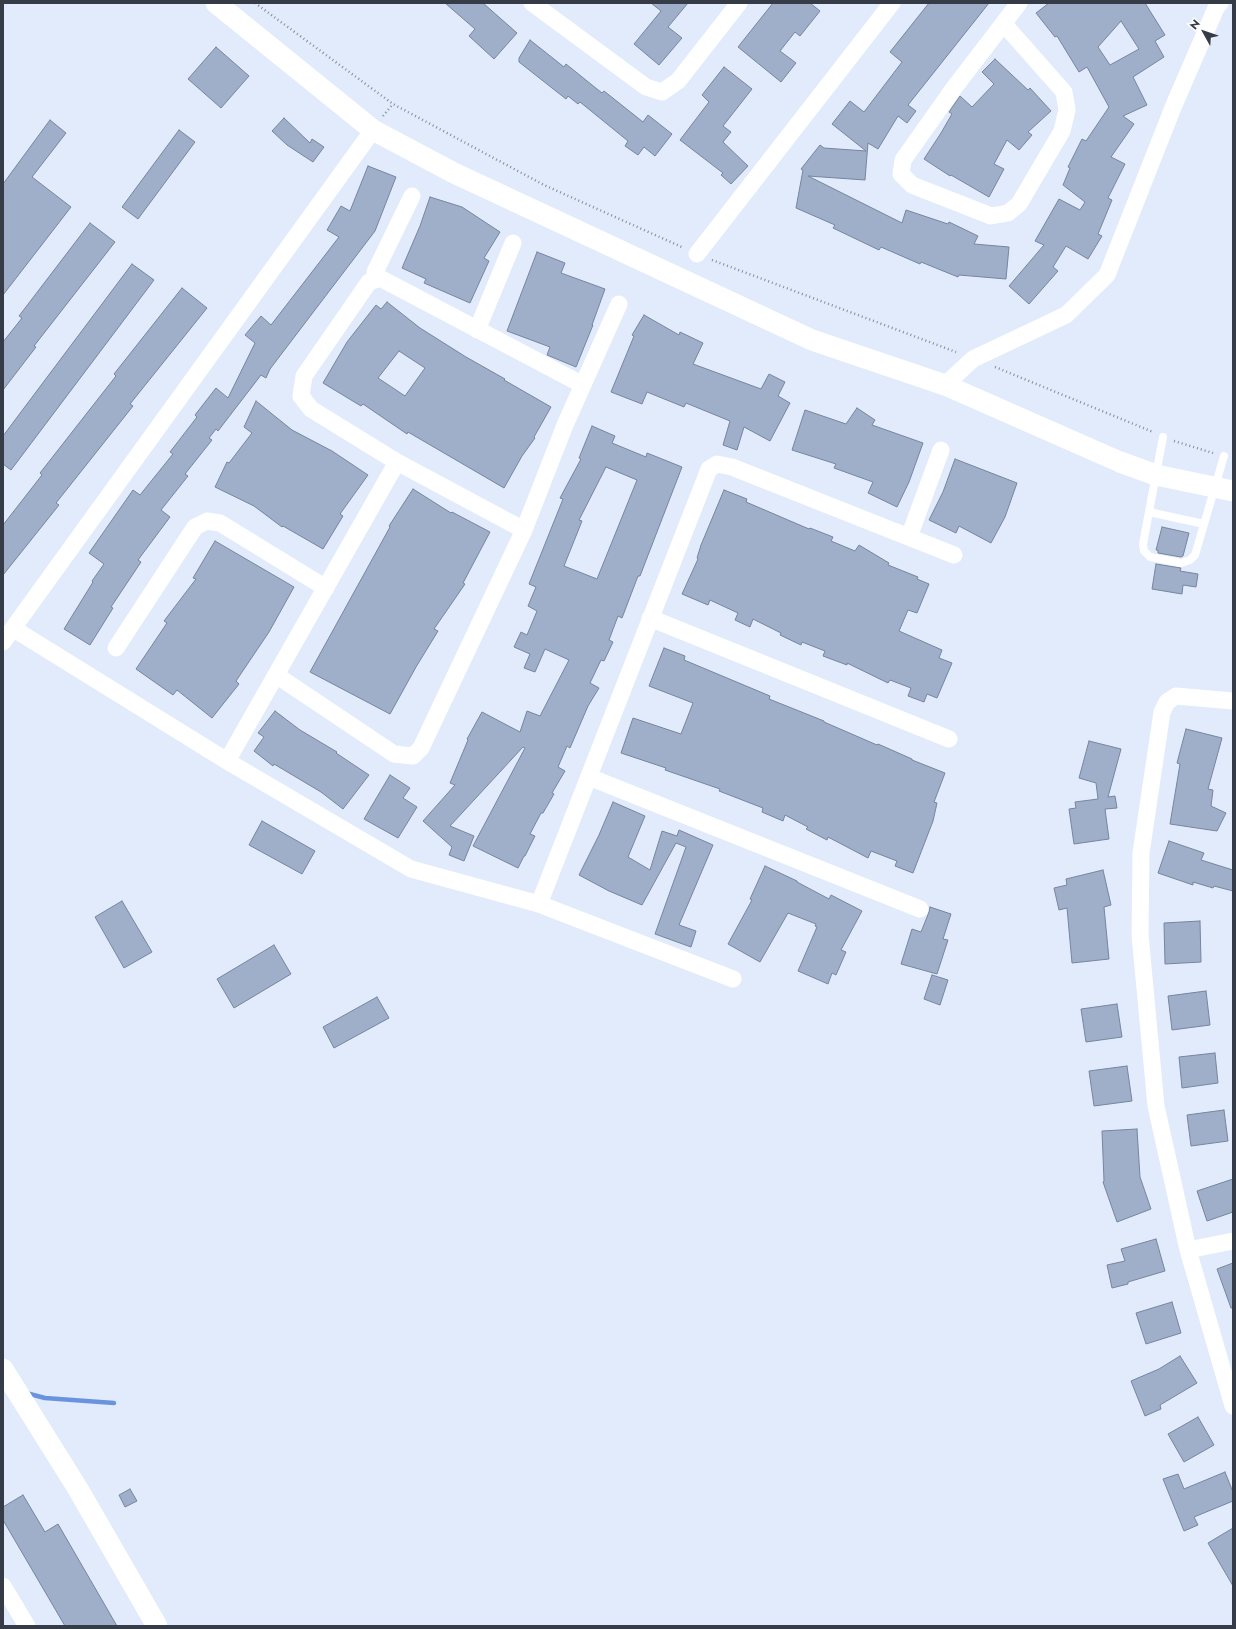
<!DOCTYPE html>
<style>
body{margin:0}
#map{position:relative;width:1236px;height:1629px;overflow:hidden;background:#e1ebfc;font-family:Jost,sans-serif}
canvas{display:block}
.frame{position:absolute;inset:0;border:4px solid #363c47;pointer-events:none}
.north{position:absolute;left:1184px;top:12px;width:40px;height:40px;-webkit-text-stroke:3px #fff;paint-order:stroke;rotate:310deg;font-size:11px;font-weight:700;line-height:16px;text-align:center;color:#363c47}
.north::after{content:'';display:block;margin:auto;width:14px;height:18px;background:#363c47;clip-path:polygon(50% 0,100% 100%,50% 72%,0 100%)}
</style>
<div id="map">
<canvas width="1236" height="1629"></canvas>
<div class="frame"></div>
<div class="north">N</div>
</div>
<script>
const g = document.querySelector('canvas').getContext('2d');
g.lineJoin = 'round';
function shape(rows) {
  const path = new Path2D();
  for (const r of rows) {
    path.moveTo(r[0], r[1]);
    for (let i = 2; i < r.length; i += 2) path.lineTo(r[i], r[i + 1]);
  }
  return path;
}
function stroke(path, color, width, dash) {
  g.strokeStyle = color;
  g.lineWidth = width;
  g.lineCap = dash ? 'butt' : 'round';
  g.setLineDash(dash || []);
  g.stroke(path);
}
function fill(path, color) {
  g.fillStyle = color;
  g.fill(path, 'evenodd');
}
const stream = shape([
 [26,1393,45,1398,114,1403]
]);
const building = shape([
 [445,3,483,3,517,33,494,59,469,36,475,29,445,3],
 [651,3,688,3,668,27,682,38,659,65,634,44,661,11,651,3],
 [773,3,810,3,820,11,800,36,795,32,780,51,796,63,781,82,738,47,773,3],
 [929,3,989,3,908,105,916,111,907,123,898,116,878,149,868,143,865,180,808,176,902,223,906,210,948,224,949,222,978,236,974,244,1009,247,1006,279,959,275,958,277,921,262,920,264,881,247,879,250,833,228,835,225,796,208,803,170,801,169,820,145,824,148,866,151,832,124,850,101,864,112,902,62,890,52,929,3],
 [1049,3,1145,3,1165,35,1155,41,1164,57,1133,77,1147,105,1123,116,1134,124,1111,157,1125,164,1108,198,1112,200,1098,234,1102,236,1088,259,1066,246,1053,267,1058,271,1029,304,1009,286,1044,245,1035,241,1059,199,1080,210,1085,202,1063,185,1070,168,1068,167,1082,139,1086,141,1109,107,1087,67,1079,72,1057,36,1055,37,1036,13,1049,3],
 [1121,21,1139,49,1110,65,1098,47,1121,21],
 [530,40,564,67,566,64,602,93,604,91,643,122,648,115,672,134,655,156,644,147,638,155,625,146,628,141,580,102,578,104,568,96,566,99,519,62,519,58,530,40],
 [216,47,249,76,221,108,188,79,216,47],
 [995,59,1028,90,1030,88,1051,111,1028,132,1032,135,1019,150,1007,140,994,164,1004,169,989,197,951,175,950,176,924,159,941,133,952,114,949,112,960,96,972,107,994,84,982,72,995,59],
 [724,67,752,89,723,126,731,132,723,142,748,166,731,184,721,175,723,173,680,140,709,102,702,95,724,67],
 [284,118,310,143,312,139,324,147,313,162,287,145,272,131,284,118],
 [50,120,66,133,32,177,71,207,3,295,3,184,50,120],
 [179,130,195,142,138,219,122,207,179,130],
 [368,166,396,177,375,231,270,369,266,378,261,375,218,431,216,429,209,438,212,440,185,474,188,476,161,510,170,517,138,560,141,562,111,607,113,608,90,645,64,629,93,582,92,581,104,564,89,553,133,490,140,495,173,454,170,452,197,417,195,415,216,388,228,398,255,343,245,335,261,316,271,325,339,237,327,230,341,206,350,211,368,166],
 [430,197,462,207,500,232,484,258,489,261,470,303,424,283,426,279,402,268,420,226,430,197],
 [90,223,115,242,34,346,36,347,3,390,3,342,22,318,19,316,90,223],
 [537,252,565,263,561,273,605,289,592,325,593,325,576,367,547,355,550,347,507,331,537,252],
 [132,264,154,280,11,470,3,464,3,436,132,264],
 [182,288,207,308,130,404,133,406,56,503,59,505,3,575,3,525,42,475,40,473,116,376,114,374,182,288],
 [387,302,420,328,466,357,505,379,504,380,551,407,534,437,535,438,522,456,504,488,408,432,407,434,363,404,361,406,323,383,347,342,376,305,381,309,387,302],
 [399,351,425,368,405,396,378,378,399,351],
 [644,315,679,335,680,332,703,343,693,364,761,389,769,374,785,382,778,396,790,403,770,441,744,427,737,450,723,445,730,421,686,403,684,407,647,392,642,404,611,392,634,336,632,335,644,315],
 [256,401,292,430,332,451,368,475,340,514,343,516,323,549,283,526,282,527,254,506,215,487,227,462,229,463,252,433,244,427,256,401],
 [857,408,875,420,872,425,923,443,909,482,897,507,868,493,873,482,834,468,836,464,792,450,805,410,846,424,857,408],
 [592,426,615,436,612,443,646,457,647,453,682,467,640,576,638,576,622,618,618,616,609,640,613,642,604,661,601,660,590,683,599,688,588,706,570,748,567,746,558,767,565,771,552,793,554,794,543,813,541,813,530,834,535,836,525,856,524,856,518,868,473,846,525,748,523,747,450,826,474,836,464,861,449,855,452,847,423,821,455,785,450,783,468,740,467,739,482,712,520,732,527,711,540,716,569,660,545,649,535,672,524,668,530,654,514,647,521,632,527,635,537,611,528,606,536,587,529,584,563,499,560,498,581,459,579,458,592,426],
 [606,467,637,480,597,579,564,566,582,521,579,520,606,467],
 [955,459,1017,483,1005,517,991,543,959,526,956,533,929,520,943,492,955,459],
 [413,489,451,513,452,512,490,532,463,583,465,584,434,629,438,631,416,667,390,714,310,672,390,527,389,526,413,489],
 [724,490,747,499,746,502,809,529,810,528,833,537,831,541,855,551,859,545,889,563,888,565,918,577,917,579,929,584,917,613,908,610,899,631,942,650,939,658,952,663,937,698,927,694,924,702,908,696,911,688,890,680,888,683,847,663,847,665,823,656,825,651,802,642,801,645,780,635,781,633,753,619,750,627,735,620,738,613,710,600,708,605,682,594,698,559,697,558,701,545,724,490],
 [1162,527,1189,533,1183,556,1181,557,1158,553,1158,550,1156,550,1162,527],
 [215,541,294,587,269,632,236,681,239,684,212,718,177,690,173,695,136,669,167,623,164,621,196,579,193,578,215,541],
 [1156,564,1181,568,1180,571,1198,574,1196,587,1183,585,1182,594,1152,589,1156,564],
 [664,648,685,656,684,660,770,696,769,699,824,721,824,722,877,745,878,744,912,759,912,760,945,773,934,802,937,803,933,821,913,873,895,866,897,861,871,851,868,858,828,837,827,840,806,829,808,827,785,815,783,821,762,812,763,808,719,791,720,789,665,770,666,768,621,753,633,718,681,734,693,703,649,686,664,648],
 [275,711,300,730,337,752,336,753,369,775,343,809,321,792,274,764,273,766,254,751,264,737,258,733,275,711],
 [1186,729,1222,738,1208,789,1213,790,1211,806,1226,813,1217,831,1170,824,1180,764,1177,763,1186,729],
 [1089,741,1121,749,1108,797,1115,796,1117,808,1105,809,1109,839,1074,844,1069,809,1076,808,1075,802,1098,799,1096,783,1079,778,1089,741],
 [390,775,410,788,403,798,417,807,398,838,364,819,390,775],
 [613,802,645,816,628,857,650,870,662,831,677,836,679,830,713,845,679,925,696,931,691,947,655,934,686,847,676,843,642,905,609,891,579,875,599,835,613,802],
 [262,821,315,851,302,874,249,845,262,821],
 [1169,841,1204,853,1201,860,1233,870,1233,891,1214,886,1213,888,1193,882,1193,885,1158,873,1169,841],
 [765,866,797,881,797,882,829,899,831,895,862,911,841,950,846,952,836,975,832,973,828,984,798,971,817,927,815,926,816,924,788,913,760,962,728,944,752,900,750,899,765,866],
 [1103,870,1111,905,1104,907,1109,959,1072,963,1067,908,1059,910,1054,888,1067,885,1066,879,1103,870],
 [122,901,152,952,124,968,95,917,122,901],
 [930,907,951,914,943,939,948,940,937,974,901,964,912,929,921,932,929,912,930,907],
 [1200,921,1201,962,1165,964,1164,923,1200,921],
 [274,945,291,974,234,1008,217,979,274,945],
 [932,975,948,980,940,1005,924,999,932,975],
 [1206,991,1210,1025,1172,1030,1168,996,1206,991],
 [377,997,389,1018,334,1048,323,1027,377,997],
 [1117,1004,1122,1037,1086,1042,1081,1009,1117,1004],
 [1215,1053,1218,1083,1182,1088,1179,1057,1215,1053],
 [1127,1066,1132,1101,1094,1106,1089,1071,1127,1066],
 [1224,1110,1228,1141,1191,1146,1187,1115,1224,1110],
 [1137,1129,1140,1177,1151,1209,1117,1222,1103,1182,1104,1181,1102,1131,1137,1129],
 [1233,1179,1233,1212,1207,1221,1197,1191,1233,1179],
 [1156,1239,1165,1271,1128,1282,1128,1284,1112,1288,1107,1265,1125,1261,1121,1249,1156,1239],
 [1233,1263,1233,1308,1231,1308,1217,1269,1233,1263],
 [1172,1302,1181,1333,1146,1344,1136,1313,1172,1302],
 [1180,1356,1197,1383,1160,1405,1161,1409,1145,1416,1131,1381,1159,1369,1180,1356],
 [1198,1417,1214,1445,1184,1462,1168,1434,1198,1417],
 [1225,1472,1233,1492,1233,1501,1194,1517,1198,1525,1184,1531,1163,1479,1178,1474,1184,1489,1225,1472],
 [130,1489,137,1501,125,1507,119,1495,130,1489],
 [23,1495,45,1532,58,1524,117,1626,65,1626,3,1520,3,1507,23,1495],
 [1233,1528,1233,1586,1208,1543,1233,1528]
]);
const path = shape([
 [255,3,393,104,544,185,684,248],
 [383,116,393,104],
 [712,260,956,352],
 [995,367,1153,432],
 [1174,441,1213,453]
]);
const service = shape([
 [1163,437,1143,544,1144,551,1150,557,1181,563,1190,560,1195,555,1224,456],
 [1149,512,1204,524]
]);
const minor = shape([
 [532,3,646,87,662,92,678,81,739,3],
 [1004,24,1064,92,1067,110,1062,131,1019,204,1008,213,991,216,912,185,901,174,903,160,954,88,1019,3],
 [697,254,892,3],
 [375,280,375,272,412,196],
 [477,330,513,243],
 [945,385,973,359,1066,315,1107,275,1174,105,1216,8,1220,3],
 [524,530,397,462,311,409,301,396,304,376,369,282,380,278,583,385],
 [909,537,941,450],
 [650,618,949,739],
 [14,629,227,761,411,869,539,904,733,979],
 [3,642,373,130],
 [116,648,195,527,207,521,220,523,326,588],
 [276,675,394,754,413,756,421,748,524,530,565,425,619,304],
 [1233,701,1176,696,1167,702,1162,712,1141,853,1140,935,1156,1106,1188,1250,1233,1406],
 [227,761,397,462],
 [589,777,920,909],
 [539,904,709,469,717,464,732,467,954,555],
 [1188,1250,1233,1241],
 [3,1586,27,1626]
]);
const tertiary = shape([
 [216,3,373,130,454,173,812,340,945,385,1120,462,1156,475,1233,491],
 [3,1369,78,1489,157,1626]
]);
stroke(stream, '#6a93de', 4.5);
fill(building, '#9faec9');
stroke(building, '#76859e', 1);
stroke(path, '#868d9b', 2.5, [1, 3]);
stroke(service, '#fff', 8);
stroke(minor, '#fff', 17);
stroke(tertiary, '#fff', 21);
</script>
